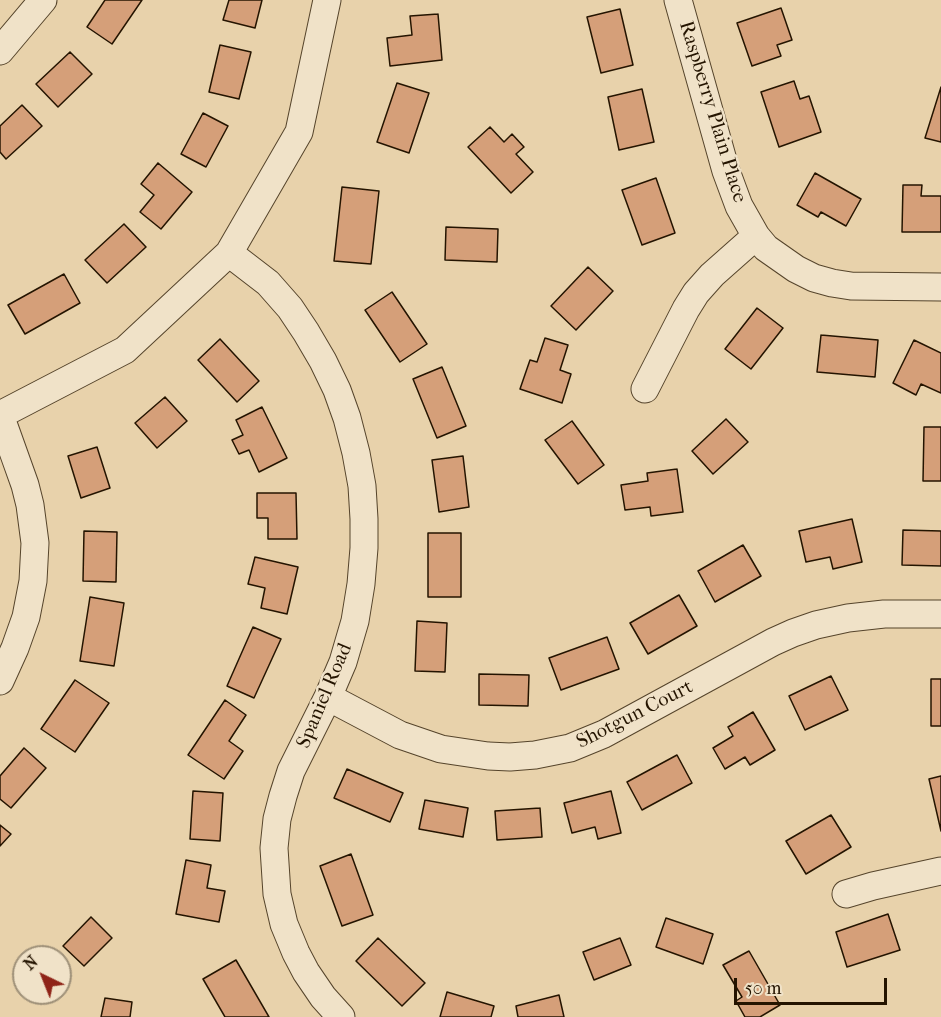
<!DOCTYPE html>
<style>
body{margin:0}
#map{position:relative;width:941px;height:1017px;overflow:hidden;background:#e8d2ab;font-family:"IM FELL French Canon",serif}
canvas{display:block}
.north{position:absolute;left:12px;top:945px;width:60px;height:60px;box-sizing:border-box;background:#f0e2c8;border:2px solid #9e9078;border-radius:50%;rotate:317deg;font-size:16px;font-weight:700;line-height:24px;text-align:center;color:#241400}
.north::after{content:'';display:block;margin:auto;width:21px;height:27px;background:#8f2418;clip-path:polygon(50% 0,100% 100%,50% 72%,0 100%)}
.scale{position:absolute;left:734px;top:978px;width:153px;height:27px;box-sizing:border-box;border:3px solid #241400;border-top:0;padding-left:8px;font-size:18px;line-height:21px;white-space:nowrap;color:#241400;-webkit-text-stroke:4px #f0e2c8;paint-order:stroke}
</style>
<div id="map">
<canvas width="941" height="1017"></canvas>
<div class="north">N</div>
<div class="scale">50 m</div>
</div>
<script>
const g = document.querySelector('canvas').getContext('2d');
g.lineJoin = 'round';
function fill(path, color) {
  g.fillStyle = color;
  g.fill(path, 'evenodd');
}
function shape(rows) {
  const path = new Path2D();
  for (const r of rows) {
    path.moveTo(r[0], r[1]);
    for (let i = 2; i < r.length; i += 2) path.lineTo(r[i], r[i + 1]);
  }
  return path;
}
function stroke(path, color, width, dash) {
  g.strokeStyle = color;
  g.lineWidth = width;
  g.lineCap = dash ? 'butt' : 'round';
  g.setLineDash(dash || []);
  g.stroke(path);
}
function label(font, color, halo, rows, align = 'center') {
  g.font = font + ' "IM FELL French Canon",serif';
  g.lineWidth = 5;
  g.setLineDash([]);
  g.textBaseline = 'middle';
  g.strokeStyle = halo;
  g.fillStyle = color;
  for (const [text, x, y, turn = 0] of rows) {
    g.save();
    g.translate(x, y);
    g.rotate((+turn || 0) * Math.PI / 180);
    g.textAlign = isNaN(turn) ? turn : align;
    if (halo) g.strokeText(text, 0, 0);
    g.fillText(text, 0, 0);
    g.restore();
  }
}
const building = shape([
 [105,0,142,0,112,44,87,27,105,0],
 [229,0,262,0,255,28,223,20,229,0],
 [781,8,792,40,777,45,781,56,752,66,737,23,781,8],
 [620,9,633,65,601,73,587,17,620,9],
 [438,14,442,60,390,66,387,38,412,35,410,16,438,14],
 [220,45,251,52,239,99,209,92,220,45],
 [70,52,92,74,58,107,36,84,70,52],
 [794,81,800,99,809,96,821,132,779,147,761,92,794,81],
 [397,83,429,93,409,153,377,142,397,83],
 [941,87,941,142,925,138,941,87],
 [642,89,654,142,619,150,608,97,642,89],
 [22,105,42,126,6,159,0,152,0,126,22,105],
 [203,113,228,126,206,167,181,154,203,113],
 [490,127,504,142,512,134,524,147,516,154,533,172,511,193,468,147,490,127],
 [158,163,192,192,161,229,140,212,154,195,141,184,158,163],
 [815,173,861,199,846,226,821,212,818,217,797,205,815,173],
 [656,178,675,233,642,245,622,190,656,178],
 [903,185,922,185,921,196,941,196,941,232,902,232,903,185],
 [342,187,379,191,371,264,334,261,342,187],
 [124,224,146,247,107,283,85,260,124,224],
 [446,227,498,229,497,262,445,260,446,227],
 [588,267,613,291,576,330,551,306,588,267],
 [64,274,80,303,25,334,8,305,64,274],
 [392,292,427,344,400,362,365,310,392,292],
 [757,308,783,328,751,369,725,349,757,308],
 [821,335,878,340,875,377,817,372,821,335],
 [545,338,568,345,560,370,571,374,562,403,520,389,530,360,537,362,545,338],
 [220,339,259,381,237,402,198,360,220,339],
 [914,340,941,353,941,393,921,384,916,395,893,383,914,340],
 [442,367,466,426,437,438,413,379,442,367],
 [165,397,187,421,157,448,135,423,165,397],
 [262,407,287,458,259,472,249,450,239,454,232,440,243,435,236,420,262,407],
 [726,419,748,442,713,474,692,451,726,419],
 [572,421,604,465,578,484,545,440,572,421],
 [924,427,941,427,941,481,923,481,924,427],
 [97,447,110,488,81,498,68,456,97,447],
 [463,456,469,507,439,512,432,460,463,456],
 [677,469,683,512,651,516,650,507,625,510,621,485,648,481,647,473,677,469],
 [257,493,296,493,297,539,268,539,268,518,257,518,257,493],
 [852,519,862,562,833,569,830,557,806,562,799,531,852,519],
 [903,530,941,531,941,566,902,565,903,530],
 [84,531,117,532,116,582,83,581,84,531],
 [428,533,461,533,461,597,428,597,428,533],
 [743,545,761,576,715,602,698,571,743,545],
 [255,557,298,567,287,614,261,608,265,588,248,584,255,557],
 [679,595,697,626,648,654,630,623,679,595],
 [90,597,124,603,114,666,80,661,90,597],
 [417,621,447,623,445,672,415,671,417,621],
 [253,627,281,639,254,698,227,686,253,627],
 [607,637,619,669,561,690,549,658,607,637],
 [479,674,529,675,528,706,479,705,479,674],
 [831,676,848,710,805,730,789,696,831,676],
 [931,679,941,679,941,726,931,726,931,679],
 [75,680,109,703,75,752,41,729,75,680],
 [225,700,246,715,229,741,243,751,224,779,188,755,225,700],
 [753,712,775,750,750,765,745,757,725,769,713,748,733,736,728,727,753,712],
 [24,748,46,768,11,808,0,799,0,776,24,748],
 [677,755,692,783,642,810,627,782,677,755],
 [347,769,403,793,390,822,334,798,347,769],
 [941,776,941,831,929,779,941,776],
 [193,791,223,793,220,841,190,839,193,791],
 [611,791,621,833,598,839,595,827,572,833,564,803,611,791],
 [425,800,468,808,463,837,419,829,425,800],
 [540,808,542,837,497,840,495,811,540,808],
 [831,815,851,847,806,874,786,841,831,815],
 [0,825,11,834,0,846,0,825],
 [351,854,373,915,342,926,320,866,351,854],
 [186,860,211,865,207,888,225,891,219,922,176,914,186,860],
 [888,914,900,950,847,967,836,932,888,914],
 [91,917,112,938,84,966,63,946,91,917],
 [666,918,713,934,703,964,656,947,666,918],
 [378,938,425,983,402,1006,356,961,378,938],
 [620,938,631,965,594,980,583,952,620,938],
 [749,951,780,1005,760,1017,745,1017,736,1001,742,997,723,965,749,951],
 [236,960,269,1017,225,1017,203,979,236,960],
 [447,992,494,1006,491,1017,440,1017,447,992],
 [559,995,564,1017,518,1017,516,1006,559,995],
 [105,998,132,1002,130,1017,101,1017,105,998]
]);
const minor = shape([
 [678,0,726,171,739,206,756,236,766,248,796,269,814,278,832,283,851,286,941,287],
 [0,51,43,0],
 [229,253,268,283,290,308,306,332,323,361,337,390,347,418,356,453,362,486,364,519,364,548,361,584,355,621,343,662,328,697,291,771,283,796,277,819,274,848,277,894,284,924,296,953,306,972,323,997,341,1017],
 [645,389,686,309,696,293,712,275,756,236],
 [0,415,125,350,229,253,299,132,327,0],
 [0,681,15,648,26,617,33,581,35,543,30,505,25,485,0,415],
 [328,697,400,735,441,749,488,756,510,757,535,755,570,748,604,734,773,642,793,633,816,625,848,618,884,614,941,614],
 [846,894,873,886,941,871]
]);
const streetNames = [
 ["Raspberry Plain Place",712,112,73],
 ["Spaniel Road",325,696,-67],
 ["Shotgun Court",635,715,-27]
];
fill(building, '#d59f79');
stroke(building, '#241400', 1.5);
stroke(minor, '#55442b', 29);
stroke(minor, '#f0e2c8', 27);
label('20px', '#241400', '#f0e2c8', streetNames);
</script>
